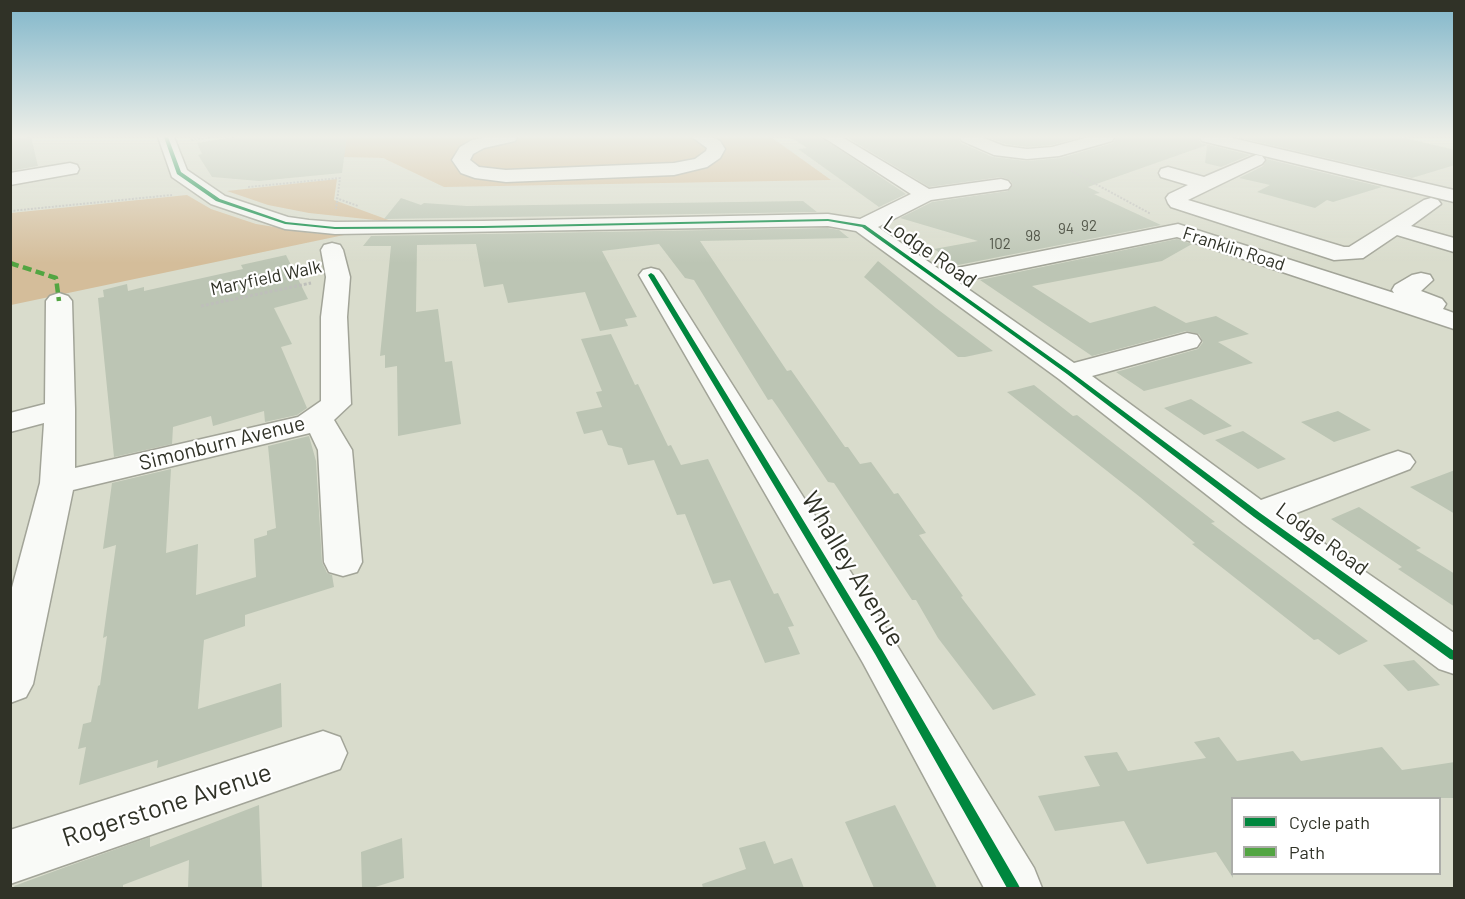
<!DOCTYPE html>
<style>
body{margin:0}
#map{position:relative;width:1465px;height:899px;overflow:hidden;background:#d9dccc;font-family:Barlow,sans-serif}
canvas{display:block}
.frame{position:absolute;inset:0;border:12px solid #303227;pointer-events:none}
.legend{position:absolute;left:1231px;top:797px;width:210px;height:78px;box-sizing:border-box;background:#fff;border:2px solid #acada9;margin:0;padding:8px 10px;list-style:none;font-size:18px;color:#303227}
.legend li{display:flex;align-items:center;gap:12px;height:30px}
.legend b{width:30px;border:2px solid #acada9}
</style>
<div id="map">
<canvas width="1465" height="899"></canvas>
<div class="frame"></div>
<ul class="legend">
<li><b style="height:8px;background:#00873e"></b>Cycle path</li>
<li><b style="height:8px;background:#52a542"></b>Path</li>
</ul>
</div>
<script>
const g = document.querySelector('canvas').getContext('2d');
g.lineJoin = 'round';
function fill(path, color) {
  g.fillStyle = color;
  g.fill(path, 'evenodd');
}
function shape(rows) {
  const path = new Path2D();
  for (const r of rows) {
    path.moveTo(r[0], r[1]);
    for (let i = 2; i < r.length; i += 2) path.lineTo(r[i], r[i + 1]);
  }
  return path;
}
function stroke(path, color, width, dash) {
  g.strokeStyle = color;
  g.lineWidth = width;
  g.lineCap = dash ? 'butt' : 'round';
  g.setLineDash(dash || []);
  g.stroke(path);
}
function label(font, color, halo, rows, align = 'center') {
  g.font = font + ' Barlow,sans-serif';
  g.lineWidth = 4.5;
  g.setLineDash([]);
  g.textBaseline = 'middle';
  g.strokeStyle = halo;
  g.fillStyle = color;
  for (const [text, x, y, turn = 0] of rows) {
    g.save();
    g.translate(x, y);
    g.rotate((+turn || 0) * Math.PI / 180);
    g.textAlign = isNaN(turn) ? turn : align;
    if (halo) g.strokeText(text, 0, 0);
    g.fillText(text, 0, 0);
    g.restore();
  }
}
const green = shape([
 [327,137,771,137,831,180,444,187,383,158,342,157],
 [337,179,334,200,394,222,309,213,268,205,227,191],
 [187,195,211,209,256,224,312,233,344,235,11,305,11,213]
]);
const building = shape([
 [31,137,38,166,10,171,10,139],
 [234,137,347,137,342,173,259,181,212,177,198,155,202,154,197,143],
 [790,137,821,137,906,194,879,207,798,149,807,148],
 [846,137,958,137,961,143,993,157,1027,161,1060,158,1113,143,1116,137,1198,137,1201,143,1250,155,1221,167,1205,163,1207,145,1088,187,1100,193,1094,194,1161,225,958,265,934,249,978,241,900,218,932,202,1008,191,1013,185,1010,180,1001,177,929,187],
 [986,137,1082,137,1052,145,1027,147,1005,144],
 [1236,137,1401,137,1455,150,1455,165,1412,178],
 [1267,159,1382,187,1333,202,1327,200,1315,208,1257,192,1270,185,1239,178,1263,166],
 [401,198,421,205,424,203,467,206,803,201,817,212,384,219],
 [828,228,839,230,849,238,700,241,787,371,791,370,845,447,848,447,860,464,871,462,894,494,898,493,926,533,919,535,963,596,961,597,1036,695,993,710,938,638,916,600,912,600,834,483,828,482,777,406,772,399,768,400,694,280,685,278,659,244,602,251,637,317,625,319,628,326,600,331,585,292,508,303,503,284,484,287,476,244,417,245,416,312,438,309,445,362,452,361,461,424,398,436,397,366,385,368,385,355,380,356,391,246,363,246,371,236],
 [1177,239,1192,244,1162,261,1032,286,1090,323,1155,306,1186,323,1216,316,1249,334,1218,342,1253,363,1144,391,1116,372,1198,349,1203,342,1199,334,1186,331,1092,356,980,280],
 [286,255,308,299,274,308,292,344,281,347,307,408,297,415,265,422,264,411,213,426,211,416,173,427,172,444,114,457,98,298,104,297,103,290,127,284,128,291,144,287,144,291,243,269,241,265],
 [878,261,936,308,993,351,965,357,958,357,864,277],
 [611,334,635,385,638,384,668,446,671,445,681,465,708,459,774,594,778,593,794,626,788,627,800,654,765,663,730,580,713,584,685,514,677,515,654,460,628,465,622,448,608,445,602,430,584,434,576,412,602,407,596,392,602,391,581,339],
 [1034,385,1073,416,1077,415,1215,522,1211,523,1368,641,1339,655,1318,639,1314,640,1192,544,1195,543,1140,497,1007,392],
 [1191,399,1232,426,1204,435,1164,408],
 [1338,411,1371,430,1334,442,1301,422],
 [1243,431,1260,442,1286,459,1258,469,1215,440],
 [309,436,316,461,322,562,327,573,332,575,334,587,245,615,245,626,204,640,198,709,281,683,282,727,157,768,158,760,79,785,86,747,78,749,83,724,91,722,98,686,100,685,107,636,103,638,116,545,103,549,112,483,171,469,166,553,198,544,196,595,256,577,254,539,267,535,267,531,276,528,268,446],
 [1455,470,1455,514,1410,487],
 [1359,507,1421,548,1416,550,1455,574,1455,607,1398,569,1402,567,1331,519],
 [1414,660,1440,685,1408,691,1383,665],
 [1219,737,1237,761,1293,751,1301,761,1382,747,1402,770,1455,762,1455,798,1233,798,1233,878,1216,852,1147,864,1124,821,1055,831,1038,796,1100,786,1084,756,1117,752,1128,771,1206,758,1194,742],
 [259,805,262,888,188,888,189,860,123,885,123,888,15,888,14,886,63,868,150,837,150,847],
 [895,805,937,888,874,888,845,822],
 [402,838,404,878,372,888,362,888,361,852],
 [765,841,774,864,792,858,804,888,703,888,702,884,746,869,739,848]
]);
const pathFar1 = shape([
 [191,140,213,137],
 [1068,169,1151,214],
 [248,187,340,178,336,209],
 [336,198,358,206],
 [10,211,172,195]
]);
const path = shape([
 [201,306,311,283]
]);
const minor = shape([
 [158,137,174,137,187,170,225,196,288,217,309,220,335,222,483,221,828,214,860,219,911,194,823,137,842,137,929,189,1001,179,1008,181,1011,185,1008,189,931,200,878,227,942,271,1178,224,1394,293,1392,290,1395,285,1412,275,1421,273,1430,275,1433,280,1421,291,1442,299,1446,304,1443,309,1454,313,1454,329,1177,237,958,282,1074,363,1187,333,1197,335,1201,341,1197,347,1092,376,1261,500,1386,455,1398,451,1410,455,1415,462,1410,469,1286,517,1454,633,1454,674,1439,669,1244,524,1059,379,856,231,828,226,335,234,285,229,211,204,172,177,158,137],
 [488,137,517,137,515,141,484,148,473,154,470,160,479,167,506,170,674,163,695,159,706,151,707,148,692,137,712,137,720,141,725,149,720,158,707,167,674,175,506,182,475,178,461,173,452,160,460,147,472,140,488,137],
 [960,137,981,137,1004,146,1027,149,1052,147,1089,137,1114,137,1112,141,1059,156,1027,159,994,155,962,141,960,137],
 [1200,137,1228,137,1454,190,1454,202,1202,141,1200,137],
 [1256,155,1262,156,1265,160,1262,164,1188,200,1344,247,1349,247,1424,200,1431,198,1438,200,1441,204,1411,226,1454,238,1454,252,1397,235,1363,258,1334,260,1171,207,1168,203,1166,198,1169,194,1188,185,1161,177,1159,173,1161,169,1168,167,1204,177,1256,155],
 [70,163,77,165,79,169,77,173,10,185,10,173,70,163],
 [332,243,340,245,343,250,350,277,347,317,351,404,334,420,352,450,362,562,357,572,343,576,329,572,324,562,318,450,310,433,73,490,33,684,26,697,10,703,10,595,40,483,44,423,10,432,10,413,45,404,46,301,50,296,59,293,68,296,72,301,75,409,75,468,298,417,321,401,321,317,326,277,321,250,324,245,332,243],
 [651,268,659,270,663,275,893,639,1034,868,1042,888,984,888,863,663,639,275,643,270,651,268],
 [323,731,340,737,347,753,340,769,10,884,10,830,323,731]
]);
const quiet = shape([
 [10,263,56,278,59,301]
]);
const cycleway = shape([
 [164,137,168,137,181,172,220,199,286,222,335,227,483,226,828,219,865,225,1071,372,1260,513,1454,651,1454,660,1450,659,1254,517,1067,374,862,227,828,221,483,228,335,229,285,224,216,201,177,174,164,137],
 [651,273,654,275,881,648,1018,884,1020,888,1007,888,875,654,648,275,651,273]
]);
const farNumbernames = [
 ["92",1089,226],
 ["94",1066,229],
 ["98",1033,236],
 ["102",1000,244]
];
const farStreetnames = [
 ["Franklin Road",1234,249,18],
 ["Maryfield Walk",266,278,-12]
];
const streetNames = [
 ["Lodge Road",930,252,35],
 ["Simonburn Avenue",222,443,-14],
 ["Lodge Road",1322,539,36]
];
const nearStreetnames = [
 ["Whalley Avenue",853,569,59],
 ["Rogerstone Avenue",167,805,-18]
];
fill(green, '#d4bd9a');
fill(building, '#bcc5b4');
stroke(minor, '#a2a498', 3);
stroke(pathFar1, '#bebfba', 2, [2, 1.5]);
stroke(path, '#bebfba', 3, [3, 2]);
fill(minor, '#f9faf7');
stroke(quiet, '#52a542', 4.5, [9, 4.5]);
fill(cycleway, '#00873e');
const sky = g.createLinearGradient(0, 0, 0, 263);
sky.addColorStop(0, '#80b6ca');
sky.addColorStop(0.52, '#eeefe8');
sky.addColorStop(1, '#eeefe800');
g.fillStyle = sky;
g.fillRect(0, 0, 1465, 263);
label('15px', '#53574a', null, farNumbernames);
label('18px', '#303227', '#fff', farStreetnames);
label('21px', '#303227', '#fff', streetNames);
label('26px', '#303227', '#fff', nearStreetnames);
</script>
